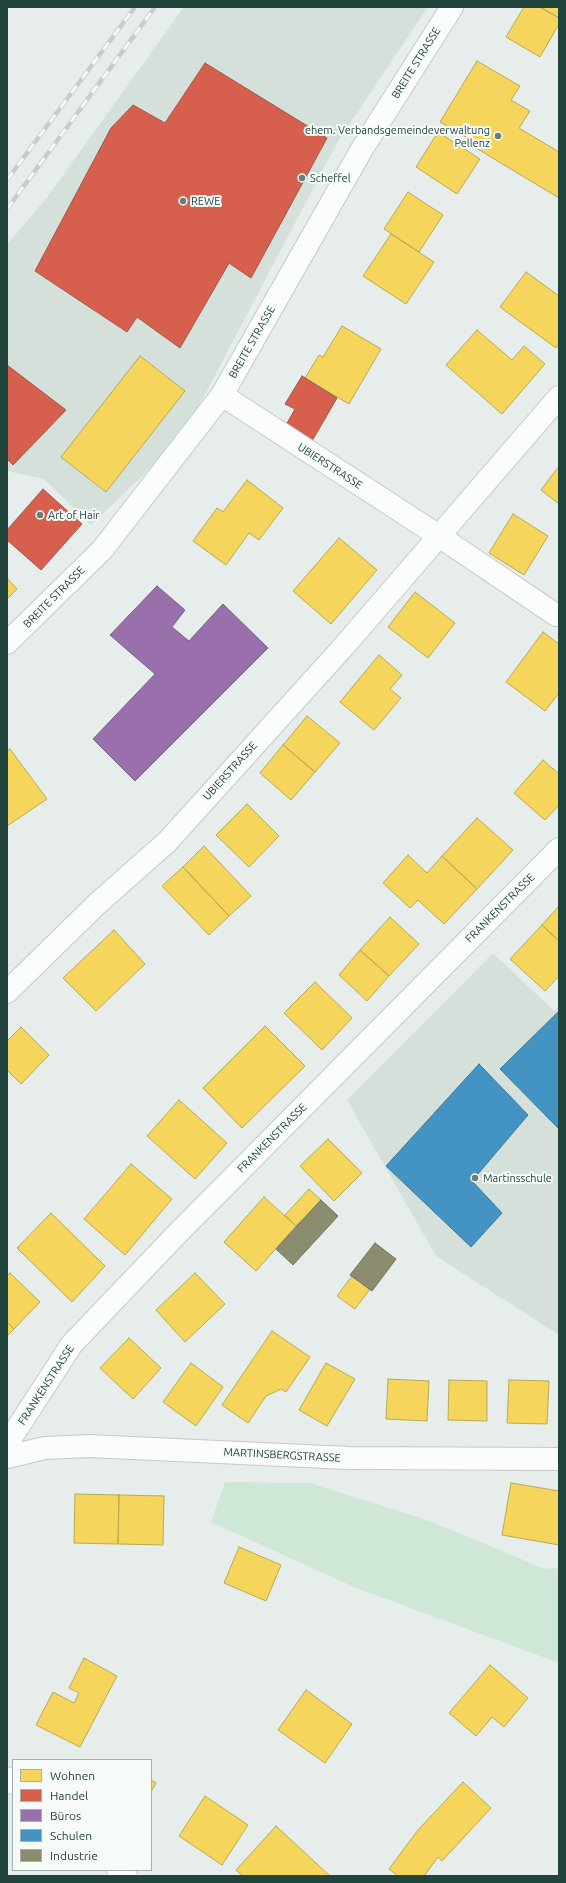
<!DOCTYPE html>
<meta charset="utf-8">
<style>
body{margin:0}
#map{position:relative;width:566px;height:1883px;overflow:hidden;background:#e7edea;font-family:Ubuntu,sans-serif}
canvas{display:block}
.frame{position:absolute;inset:0;border:8px solid #21443c;pointer-events:none}
.legend{position:absolute;left:12px;top:1759px;width:140px;height:112px;box-sizing:border-box;background:#f6fbf9;border:1px solid #a1b2ad;margin:0;padding:5px 7px;list-style:none;font-size:12px;color:#21443c}
.legend li{display:flex;align-items:center;gap:8px;height:20px}
.legend b{width:20px;border:1px solid #a1b2ad}
</style>
<div id="map">
<canvas width="566" height="1883"></canvas>
<div class="frame"></div>
<ul class="legend">
<li><b style="height:11px;background:#f6d55c"></b>Wohnen</li>
<li><b style="height:11px;background:#d6604d"></b>Handel</li>
<li><b style="height:11px;background:#9970ab"></b>Büros</li>
<li><b style="height:11px;background:#4393c3"></b>Schulen</li>
<li><b style="height:11px;background:#8c8c6e"></b>Industrie</li>
</ul>
</div>
<script>
const g = document.querySelector('canvas').getContext('2d');
g.lineJoin = 'round';
function fill(path, color) {
  g.fillStyle = color;
  g.fill(path, 'evenodd');
}
function shape(rows) {
  const path = new Path2D();
  for (const r of rows) {
    path.moveTo(r[0], r[1]);
    for (let i = 2; i < r.length; i += 2) path.lineTo(r[i], r[i + 1]);
  }
  return path;
}
function stroke(path, color, width, dash) {
  g.strokeStyle = color;
  g.lineWidth = width;
  g.lineCap = dash ? 'butt' : 'round';
  g.setLineDash(dash || []);
  g.stroke(path);
}
function label(font, color, halo, rows, align = 'center') {
  g.font = font + ' Ubuntu,sans-serif';
  g.lineWidth = 4;
  g.setLineDash([]);
  g.textBaseline = 'middle';
  g.strokeStyle = halo;
  g.fillStyle = color;
  for (const [text, x, y, turn = 0] of rows) {
    g.save();
    g.translate(x, y);
    g.rotate((+turn || 0) * Math.PI / 180);
    g.textAlign = isNaN(turn) ? turn : align;
    if (halo) g.strokeText(text, 0, 0);
    g.fillText(text, 0, 0);
    g.restore();
  }
}
const built = shape([
 [184,7,428,7,337,143,200,404,161,458,91,525,44,479,7,471,7,245,48,196],
 [493,953,554,1011,559,1006,559,1335,436,1256,347,1100]
]);
const green = shape([
 [225,1482,310,1483,430,1521,545,1569,559,1568,559,1663,354,1587,211,1522]
]);
const homes = shape([
 [524,7,540,7,559,18,559,24,540,57,506,37,524,7],
 [540,7,559,7,559,18,540,7],
 [477,61,520,86,511,100,530,111,519,128,559,152,559,198,476,148,478,144,440,122,477,61],
 [438,132,480,159,457,194,416,167,438,132],
 [408,192,443,215,419,252,384,229,408,192],
 [391,234,434,262,406,304,363,276,391,234],
 [526,272,559,296,559,343,556,348,500,307,526,272],
 [342,326,381,349,349,404,305,378,319,355,323,357,342,326],
 [477,330,512,360,524,346,545,364,502,414,446,365,477,330],
 [140,356,185,391,106,492,61,457,140,356],
 [559,466,559,504,541,490,559,466],
 [247,480,283,508,259,540,249,533,226,565,193,541,217,508,223,512,247,480],
 [513,514,548,536,524,575,489,553,513,514],
 [339,538,377,570,331,624,293,591,339,538],
 [7,578,17,589,7,599,7,578],
 [415,592,455,623,428,658,388,627,415,592],
 [543,632,559,644,559,693,545,711,506,682,543,632],
 [379,655,402,675,390,689,401,698,374,730,340,702,379,655],
 [307,716,340,743,315,772,283,745,307,716],
 [283,745,315,772,291,800,260,773,283,745],
 [10,749,47,799,7,826,7,751,10,749],
 [543,760,559,774,559,805,545,820,514,793,543,760],
 [247,804,279,836,249,867,216,835,247,804],
 [477,818,513,850,477,889,442,856,477,818],
 [204,846,251,896,229,916,183,867,204,846],
 [408,855,427,873,442,856,477,889,444,924,418,900,410,908,383,883,408,855],
 [183,867,229,916,209,935,162,886,183,867],
 [559,906,559,941,542,925,559,906],
 [390,917,419,944,389,976,360,950,390,917],
 [542,925,559,941,559,976,545,991,510,959,542,925],
 [114,930,145,964,96,1011,63,978,114,930],
 [360,950,389,976,367,1001,339,975,360,950],
 [315,982,352,1018,322,1050,284,1013,315,982],
 [265,1026,305,1066,242,1128,203,1088,265,1026],
 [21,1027,49,1055,21,1084,7,1070,7,1041,21,1027],
 [179,1100,227,1143,195,1179,147,1136,179,1100],
 [328,1139,362,1173,334,1201,300,1166,328,1139],
 [131,1164,172,1199,125,1255,84,1219,131,1164],
 [309,1189,321,1200,296,1226,285,1215,309,1189],
 [264,1197,296,1226,256,1271,224,1242,264,1197],
 [51,1213,105,1266,72,1302,17,1248,51,1213],
 [10,1273,40,1302,14,1329,7,1322,7,1276,10,1273],
 [195,1273,225,1304,185,1342,156,1310,195,1273],
 [352,1276,370,1289,355,1309,337,1296,352,1276],
 [7,1322,14,1329,7,1336,7,1322],
 [272,1331,310,1357,286,1392,281,1389,266,1396,248,1423,222,1405,272,1331],
 [129,1338,161,1368,133,1399,100,1368,129,1338],
 [191,1363,223,1387,196,1426,163,1402,191,1363],
 [326,1363,355,1379,327,1426,299,1410,326,1363],
 [388,1379,429,1381,427,1421,386,1419,388,1379],
 [449,1380,487,1381,487,1421,448,1420,449,1380],
 [509,1380,549,1381,547,1424,507,1423,509,1380],
 [511,1483,559,1491,559,1545,502,1535,511,1483],
 [75,1494,119,1495,118,1544,74,1543,75,1494],
 [119,1495,164,1496,163,1545,118,1544,119,1495],
 [239,1547,281,1565,266,1601,224,1583,239,1547],
 [84,1658,117,1676,80,1747,36,1725,53,1692,74,1703,79,1693,69,1688,84,1658],
 [490,1665,528,1698,504,1727,492,1717,476,1736,449,1713,490,1665],
 [306,1690,352,1724,325,1763,278,1730,306,1690],
 [151,1780,156,1783,151,1792,151,1780],
 [463,1782,491,1808,442,1861,438,1857,424,1876,398,1876,389,1869,418,1830,463,1782],
 [205,1796,248,1825,222,1865,179,1836,205,1796],
 [276,1826,330,1876,243,1876,236,1870,276,1826]
]);
const shops = shape([
 [205,63,327,138,251,278,229,263,180,348,137,317,127,332,35,271,111,128,133,105,165,123,205,63],
 [7,365,66,410,13,465,7,459,7,365],
 [302,376,337,398,312,441,286,425,295,409,285,404,302,376],
 [43,489,82,524,41,570,7,540,7,530,43,489]
]);
const offices = shape([
 [157,586,185,610,172,627,189,641,223,604,268,648,135,781,93,739,155,674,110,635,157,586]
]);
const schools = shape([
 [559,1011,559,1129,500,1069,559,1011],
 [479,1064,528,1115,472,1181,502,1213,471,1247,386,1166,479,1064]
]);
const industry = shape([
 [321,1200,338,1216,293,1265,276,1249,321,1200],
 [375,1243,396,1259,372,1291,350,1275,375,1243]
]);
const minor = shape([
 [222,395,439,536,556,615],
 [7,992,97,904,167,842,345,645,559,397],
 [7,1444,72,1344,177,1234,559,849],
 [7,1457,45,1448,89,1446,348,1458,559,1459],
 [7,1778,13,1783],
 [118,1870,126,1876]
]);
const tertiary = shape([
 [7,643,102,550,222,395,362,149,452,7]
]);
const rail = shape([
 [7,180,135,7],
 [7,209,155,7]
]);
const markers = [
 [498,136,4,"#667f79"],
 [302,178,4,"#667f79"],
 [183,201,4,"#667f79"],
 [40,515,4,"#667f79"],
 [475,1178,4,"#667f79"]
];
const streetNames = [
 ["BREITE STRASSE",416,63,-58],
 ["BREITE STRASSE",252,342,-60],
 ["UBIERSTRASSE",330,466,33],
 ["BREITE STRASSE",54,597,-45],
 ["UBIERSTRASSE",230,771,-48],
 ["FRANKENSTRASSE",500,908,-45],
 ["FRANKENSTRASSE",272,1138,-45],
 ["FRANKENSTRASSE",46,1385,-57],
 ["MARTINSBERGSTRASSE",282,1455,3]
];
const poiNames = [
 ["ehem. Verbandsgemeindeverwaltung",490,130,"right"],
 ["Pellenz",490,143,"right"],
 ["Scheffel",310,178],
 ["REWE",191,201],
 ["Art of Hair",48,515],
 ["Martinsschule",483,1178]
];
fill(built, '#d5e0da');
fill(green, '#cfe7d7');
fill(homes, '#f6d55c');
stroke(homes, '#b6aa52', 1);
fill(shops, '#d6604d');
stroke(shops, '#a05848', 1);
fill(offices, '#9970ab');
stroke(offices, '#75638a', 1);
fill(schools, '#4393c3');
stroke(schools, '#397b9a', 1);
fill(industry, '#8c8c6e');
stroke(industry, '#6c765f', 1);
stroke(minor, '#c4cac7', 24);
stroke(tertiary, '#c4cac7', 24);
stroke(minor, '#fbfcfc', 22);
stroke(tertiary, '#fbfcfc', 22);
stroke(rail, '#c8cdcb', 4.5);
stroke(rail, '#f6fbf9', 3, [9]);
for (const [x, y, r, color] of markers) {
  const dot = new Path2D();
  dot.arc(x, y, r, 0, 2 * Math.PI);
  g.fillStyle = color;
  g.fill(dot);
  stroke(dot, '#f6fbf9', 1.5);
}
label('11px', '#21443c', '#f6fbf9', streetNames);
label('11px', '#21443c', '#f6fbf9', poiNames, 'left');
</script>
